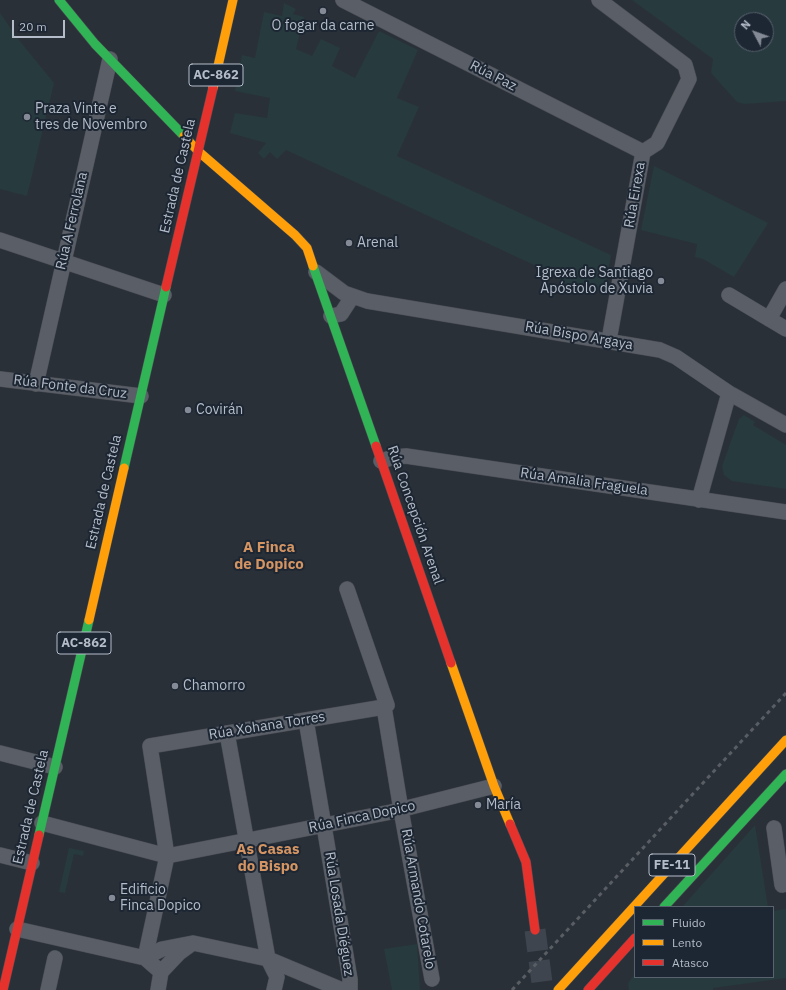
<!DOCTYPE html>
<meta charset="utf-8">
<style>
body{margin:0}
#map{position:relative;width:786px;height:990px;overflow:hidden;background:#2a3038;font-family:"IBM Plex Sans",sans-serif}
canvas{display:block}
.legend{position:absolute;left:634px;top:906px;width:140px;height:72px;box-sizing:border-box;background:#1d2633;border:1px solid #59626f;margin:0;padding:5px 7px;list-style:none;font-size:12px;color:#b4bcc9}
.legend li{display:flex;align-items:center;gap:8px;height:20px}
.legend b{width:20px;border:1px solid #59626f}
.north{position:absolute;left:734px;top:12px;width:40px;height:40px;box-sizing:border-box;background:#1d2633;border:1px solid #59626f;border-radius:50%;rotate:311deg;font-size:11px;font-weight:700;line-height:16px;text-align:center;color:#b4bcc9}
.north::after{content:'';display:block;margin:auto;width:14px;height:18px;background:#848b96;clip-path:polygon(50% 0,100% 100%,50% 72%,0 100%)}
.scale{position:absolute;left:12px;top:20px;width:53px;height:18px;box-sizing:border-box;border:2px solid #b4bcc9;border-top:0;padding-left:5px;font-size:12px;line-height:14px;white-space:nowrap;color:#b4bcc9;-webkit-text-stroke:3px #1d2633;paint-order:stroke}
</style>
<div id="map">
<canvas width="786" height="990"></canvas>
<ul class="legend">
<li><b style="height:5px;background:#30b455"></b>Fluido</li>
<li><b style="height:5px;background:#ff9f0a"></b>Lento</li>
<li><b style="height:5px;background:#e5322d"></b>Atasco</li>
</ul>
<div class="north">N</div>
<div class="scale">20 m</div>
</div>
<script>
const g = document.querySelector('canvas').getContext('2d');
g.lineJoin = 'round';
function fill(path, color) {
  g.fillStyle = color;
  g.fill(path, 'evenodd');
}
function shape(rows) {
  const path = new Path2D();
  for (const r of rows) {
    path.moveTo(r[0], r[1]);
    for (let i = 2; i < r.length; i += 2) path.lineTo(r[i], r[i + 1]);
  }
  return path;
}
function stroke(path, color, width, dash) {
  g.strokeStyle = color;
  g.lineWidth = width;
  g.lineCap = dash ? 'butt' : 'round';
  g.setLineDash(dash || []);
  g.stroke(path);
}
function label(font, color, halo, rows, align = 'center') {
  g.font = font + ' "IBM Plex Sans",sans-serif';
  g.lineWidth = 4;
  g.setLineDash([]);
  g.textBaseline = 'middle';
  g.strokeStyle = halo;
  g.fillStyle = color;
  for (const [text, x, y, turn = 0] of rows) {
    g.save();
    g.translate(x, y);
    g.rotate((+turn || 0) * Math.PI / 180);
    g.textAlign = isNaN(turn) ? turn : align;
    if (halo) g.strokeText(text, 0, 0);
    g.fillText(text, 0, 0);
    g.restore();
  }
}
const green = shape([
 [632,0,786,0,786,101,745,104,737,102,711,73,713,59],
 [742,20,766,20,766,44,742,44],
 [284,3,296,9,293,14,304,17,296,49,312,56,321,39,340,48,332,66,355,78,379,31,418,50,397,98,419,107,397,156,611,255,604,293,580,283,580,288,559,285,560,277,286,150,277,159,270,152,264,159,258,153,266,143,230,133,235,113,267,118,270,98,235,91,242,55,255,58,264,12,282,16],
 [0,13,19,40,54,83,27,196,0,189],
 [654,166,768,223,734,277,703,259,695,257,697,244,641,230],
 [744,415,755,422,753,425,786,445,786,489,732,481,724,475,722,466,739,419],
 [755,825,768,907,682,907],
 [69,848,84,851,83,856,74,854,65,893,59,892],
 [786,909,786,978,713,988,713,990,629,990,628,983,635,974,635,977,773,977,773,911],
 [417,944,420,990,392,990,384,949]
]);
const secondaryTunnel = shape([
 [535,930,543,990]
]);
const street = shape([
 [343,0,643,152],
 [599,0,685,65,689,79,657,143,643,152,609,340],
 [0,240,164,295],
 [316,272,344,293,367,301,660,350,676,357,729,393,786,425],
 [729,295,786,329],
 [331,316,341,314,352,297],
 [769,319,786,289],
 [0,379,141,396],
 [36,384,110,59],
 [381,461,394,457,406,456,786,512],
 [699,500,729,393],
 [347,589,387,705,384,707,401,810,432,979],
 [306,720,350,979,350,990],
 [227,733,268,959,277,977,274,990],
 [0,753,55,767],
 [42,823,167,856,391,812,494,786],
 [774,828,782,885,786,884],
 [0,855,32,863],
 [17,929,145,958,161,972,158,990],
 [145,958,167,856,150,746,384,707],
 [145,958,162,949,193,943,268,959,342,990],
 [161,972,179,953,190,945],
 [48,990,55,958]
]);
const fast = shape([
 [59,0,95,44,184,136],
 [313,266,376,446],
 [124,468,166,287],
 [39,835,89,620],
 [664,907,786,774]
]);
const slow = shape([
 [213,88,233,0],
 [184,136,198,151,295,235,307,248,313,266],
 [89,620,124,468],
 [451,663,494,786,510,824],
 [558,990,786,740]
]);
const jam = shape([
 [166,287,213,88],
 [376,446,451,663],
 [510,824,526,862,535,930],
 [3,990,39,835],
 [588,990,635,938]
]);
const rail = shape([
 [512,990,786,693]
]);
const markers = [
 [323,11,4,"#848b96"],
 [27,117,4,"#848b96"],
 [349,243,4,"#848b96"],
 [661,281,4,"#848b96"],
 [188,410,4,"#848b96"],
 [175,686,4,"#848b96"],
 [478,805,4,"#848b96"],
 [112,898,4,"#848b96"]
];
const shields = [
 [216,75,54],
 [84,643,54],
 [672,865,46]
];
const shieldNames = [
 ["AC-862",216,75],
 ["AC-862",84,643],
 ["FE-11",672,865]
];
const poiNames = [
 ["O fogar da carne",323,26,"center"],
 ["Praza Vinte e",35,109],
 ["tres de Novembro",35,125],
 ["Arenal",357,243],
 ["Igrexa de Santiago",653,273,"right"],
 ["Apóstolo de Xuvia",653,289,"right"],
 ["Covirán",196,410],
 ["Chamorro",183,686],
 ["María",486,805],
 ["Edificio",120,890],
 ["Finca Dopico",120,906]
];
const streetNames = [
 ["Rúa Paz",493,76,27],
 ["Estrada de Castela",178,176,-77],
 ["Rúa Eirexa",635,195,-80],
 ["Rúa A Ferrolana",72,221,-77],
 ["Rúa Bispo Argaya",579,336,10],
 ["Rúa Fonte da Cruz",70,387,7],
 ["Rúa Amalia Fraguela",584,482,8],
 ["Estrada de Castela",104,492,-77],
 ["Rúa Concepción Arenal",415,515,71],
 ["Rúa Xohana Torres",267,726,-9],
 ["Estrada de Castela",31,807,-77],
 ["Rúa Finca Dopico",362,817,-12],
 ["Rúa Armando Cotarelo",418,899,80],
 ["Rúa Losada Diéguez",339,914,81]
];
const neighbourhoodNames = [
 ["A Finca",269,548],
 ["de Dopico",269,565],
 ["As Casas",268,850],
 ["do Bispo",268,867]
];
fill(green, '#273a3e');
stroke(secondaryTunnel, '#3f454e', 21, [21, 10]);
stroke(street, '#484c53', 16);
stroke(fast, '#484c53', 10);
stroke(slow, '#484c53', 10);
stroke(jam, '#484c53', 10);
stroke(street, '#5a5e66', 15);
stroke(fast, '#30b455', 9);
stroke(slow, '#ff9f0a', 9);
stroke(jam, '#e5322d', 9);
stroke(rail, '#595d64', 3, [4, 4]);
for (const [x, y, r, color] of markers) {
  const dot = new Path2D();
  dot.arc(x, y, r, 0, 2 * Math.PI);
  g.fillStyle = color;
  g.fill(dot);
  stroke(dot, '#1d2633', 1.5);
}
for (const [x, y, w] of shields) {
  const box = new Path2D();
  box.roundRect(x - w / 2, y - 11, w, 22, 3);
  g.fillStyle = '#1d2633';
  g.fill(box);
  stroke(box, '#b4bcc9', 1);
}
label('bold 13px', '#b4bcc9', null, shieldNames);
label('14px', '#b4bcc9', '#1d2633', poiNames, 'left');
label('14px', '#b4bcc9', '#1d2633', streetNames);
label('bold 15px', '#d59563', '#1d2633', neighbourhoodNames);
</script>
